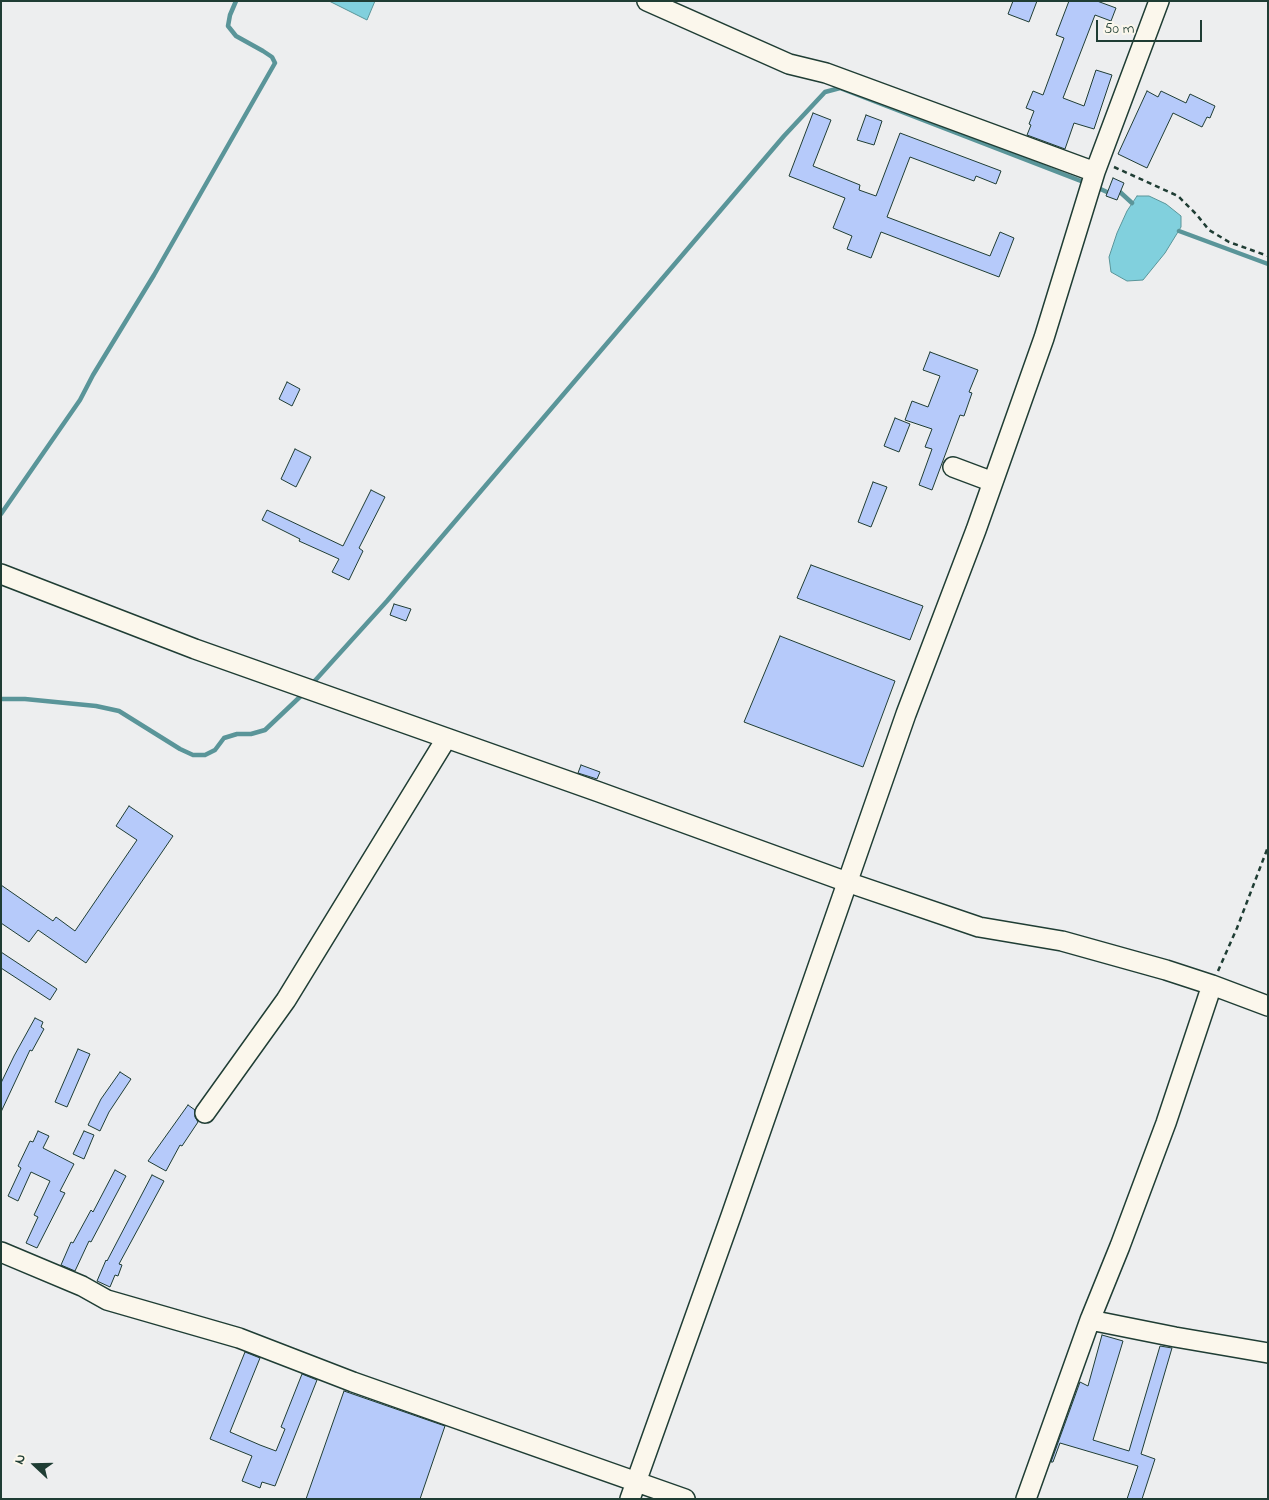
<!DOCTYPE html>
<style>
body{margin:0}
#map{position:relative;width:1269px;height:1500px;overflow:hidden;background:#edeeef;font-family:"Indie Flower",sans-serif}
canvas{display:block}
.frame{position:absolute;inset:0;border:2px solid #1f3d34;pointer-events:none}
.north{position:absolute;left:10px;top:1440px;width:50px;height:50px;-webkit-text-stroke:4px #fbf7ec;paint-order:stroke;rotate:291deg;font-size:14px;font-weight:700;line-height:20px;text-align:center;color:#1f3d34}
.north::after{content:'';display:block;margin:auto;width:18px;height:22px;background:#1f3d34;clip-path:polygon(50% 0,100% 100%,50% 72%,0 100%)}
.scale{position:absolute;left:1096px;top:20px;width:106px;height:22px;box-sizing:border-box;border:2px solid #1f3d34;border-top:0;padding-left:6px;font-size:15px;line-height:18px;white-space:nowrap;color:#1f3d34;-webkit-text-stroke:4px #fbf7ec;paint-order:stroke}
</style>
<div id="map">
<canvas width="1269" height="1500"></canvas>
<div class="frame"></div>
<div class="north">N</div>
<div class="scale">50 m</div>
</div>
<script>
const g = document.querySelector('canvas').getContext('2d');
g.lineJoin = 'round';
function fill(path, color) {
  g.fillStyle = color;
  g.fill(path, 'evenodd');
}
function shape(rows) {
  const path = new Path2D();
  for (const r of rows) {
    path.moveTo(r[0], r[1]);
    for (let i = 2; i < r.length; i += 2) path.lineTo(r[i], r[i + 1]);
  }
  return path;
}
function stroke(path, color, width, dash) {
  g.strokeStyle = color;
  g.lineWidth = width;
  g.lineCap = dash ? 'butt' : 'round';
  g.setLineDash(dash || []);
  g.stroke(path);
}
const water = shape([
 [329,1,375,1,367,20,329,1],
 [1137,196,1149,196,1166,204,1181,216,1181,227,1165,253,1143,280,1127,281,1111,272,1109,257,1117,233,1127,211,1137,196]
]);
const stream = shape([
 [1096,187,1107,192],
 [1120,192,1132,203],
 [1179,231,1268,264],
 [1,514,80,400,93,375,154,275,275,63,272,57,263,51,236,36,228,26,230,15,236,1],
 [311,685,387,601,784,136,825,92,840,88,1086,183],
 [1,699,25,699,96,706,119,711,180,749,193,755,205,755,215,750,224,738,237,734,251,734,265,730,304,693]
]);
const building = shape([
 [1013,1,1037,1,1029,22,1008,14,1013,1],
 [1069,1,1097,1,1116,8,1111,21,1095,15,1063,98,1084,106,1096,70,1112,75,1094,129,1074,123,1065,149,1027,135,1031,125,1029,124,1034,111,1026,108,1033,91,1043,95,1064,38,1056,35,1069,1],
 [1147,91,1158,97,1161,91,1186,103,1190,94,1215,106,1210,118,1207,117,1202,127,1173,113,1147,168,1118,154,1147,91],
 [813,113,831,120,813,166,860,185,859,190,876,196,900,133,1001,171,996,184,976,176,974,181,910,157,887,217,990,256,1000,232,1014,238,999,277,881,232,871,258,847,249,852,236,833,228,845,198,789,176,813,113],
 [866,115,882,121,874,145,857,140,866,115],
 [1113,178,1124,183,1117,200,1106,196,1113,178],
 [930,352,978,370,969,392,972,393,964,416,960,415,932,490,919,485,932,449,925,447,932,429,905,420,912,401,928,407,940,376,923,370,930,352],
 [287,382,300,389,292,406,279,399,287,382],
 [895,418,910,424,899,452,884,446,895,418],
 [295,449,311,457,296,487,281,479,295,449],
 [873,482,887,487,871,527,858,522,873,482],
 [371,490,385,497,359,548,363,551,349,580,332,572,339,559,299,541,300,539,262,520,267,510,343,546,371,490],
 [811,565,923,606,910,640,797,598,811,565],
 [394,604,411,609,406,621,390,615,394,604],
 [780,636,895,681,863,767,744,722,780,636],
 [581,765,600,772,597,779,578,773,581,765],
 [129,806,173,836,86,963,38,930,29,942,1,923,1,885,53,921,56,917,75,931,137,840,116,826,129,806],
 [1,952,57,989,50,1000,1,968,1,952],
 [35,1018,43,1022,41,1027,44,1029,32,1051,30,1050,1,1112,1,1083,14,1056,35,1018],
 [78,1049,90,1054,67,1107,55,1102,78,1049],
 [120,1072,131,1079,109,1112,100,1131,88,1125,101,1099,120,1072],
 [188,1105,195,1110,195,1117,198,1122,182,1146,180,1145,166,1171,148,1161,188,1105],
 [38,1131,49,1136,43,1148,74,1164,60,1191,65,1193,37,1248,26,1243,38,1217,34,1215,50,1181,31,1172,18,1201,8,1196,21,1168,18,1166,30,1141,33,1142,38,1131],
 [84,1131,94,1135,84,1159,73,1154,84,1131],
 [115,1170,126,1176,91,1242,89,1241,75,1271,61,1265,71,1242,73,1243,91,1210,93,1212,115,1170],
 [152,1175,164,1181,119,1264,122,1265,118,1276,115,1275,110,1287,97,1281,106,1260,107,1261,152,1175],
 [1102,1335,1123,1341,1093,1440,1129,1451,1160,1346,1172,1348,1141,1454,1155,1459,1142,1499,1127,1499,1138,1466,1060,1443,1053,1462,1051,1462,1080,1382,1088,1386,1102,1335],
 [245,1352,260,1358,230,1432,260,1445,276,1451,285,1429,281,1427,302,1374,317,1380,275,1486,262,1482,260,1488,242,1481,252,1456,210,1439,245,1352],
 [344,1391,445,1426,420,1499,306,1499,344,1391]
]);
const path = shape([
 [1114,167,1178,196,1197,215,1209,230,1229,242,1268,256],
 [1218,971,1237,928,1268,847]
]);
const minor = shape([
 [647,1,789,64,826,73,1095,172],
 [953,467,993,482],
 [1,574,195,649,599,792,847,882,979,927,1062,941,1166,970,1212,985,1268,1006],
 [205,1113,286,1000,446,739],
 [1,1252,82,1286,107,1300,239,1338,353,1382,685,1499],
 [1090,1320,1175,1337,1268,1353],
 [630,1499,731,1216,906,714,976,530,1044,338,1095,172,1159,1],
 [1026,1499,1090,1320,1120,1246,1166,1123,1212,985]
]);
fill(water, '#81d0dd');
stroke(water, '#5a9599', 1);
stroke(stream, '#5a9599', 4.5);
fill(building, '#b6cafa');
stroke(building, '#1f3d34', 1);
stroke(minor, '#1f3d34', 22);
stroke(path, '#1f3d34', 2.5, [5, 4]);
stroke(minor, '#fbf7ec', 19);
</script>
